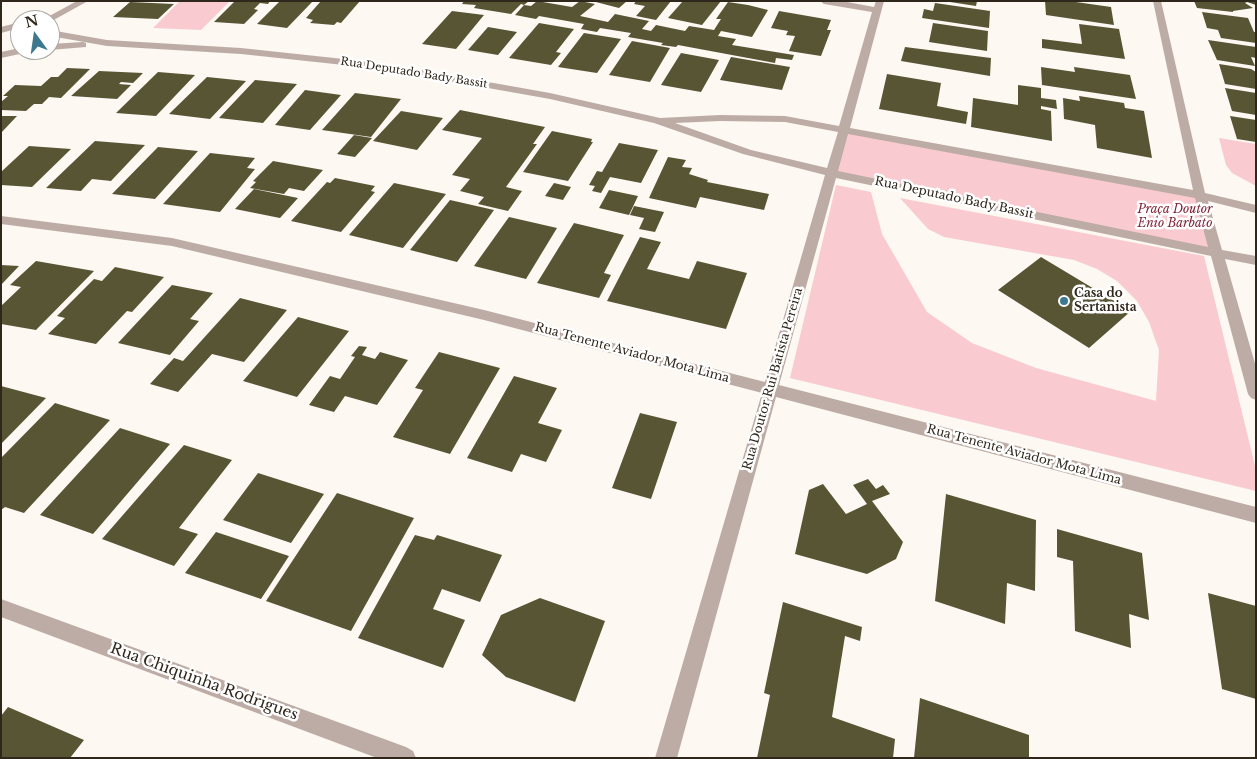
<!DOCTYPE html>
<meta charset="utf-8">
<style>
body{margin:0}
#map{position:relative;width:1257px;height:759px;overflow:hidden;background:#fdf8f2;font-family:"Libre Baskerville",serif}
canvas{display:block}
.frame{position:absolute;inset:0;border:2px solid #30271c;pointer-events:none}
.north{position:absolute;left:10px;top:10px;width:50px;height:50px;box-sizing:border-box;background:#fff;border:1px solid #aca9a4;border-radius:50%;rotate:346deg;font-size:14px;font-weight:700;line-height:20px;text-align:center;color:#30271c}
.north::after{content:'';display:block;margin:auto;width:18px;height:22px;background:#3c798f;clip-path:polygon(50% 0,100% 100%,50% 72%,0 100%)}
</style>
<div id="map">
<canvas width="1257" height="759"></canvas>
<div class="frame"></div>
<div class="north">N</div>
</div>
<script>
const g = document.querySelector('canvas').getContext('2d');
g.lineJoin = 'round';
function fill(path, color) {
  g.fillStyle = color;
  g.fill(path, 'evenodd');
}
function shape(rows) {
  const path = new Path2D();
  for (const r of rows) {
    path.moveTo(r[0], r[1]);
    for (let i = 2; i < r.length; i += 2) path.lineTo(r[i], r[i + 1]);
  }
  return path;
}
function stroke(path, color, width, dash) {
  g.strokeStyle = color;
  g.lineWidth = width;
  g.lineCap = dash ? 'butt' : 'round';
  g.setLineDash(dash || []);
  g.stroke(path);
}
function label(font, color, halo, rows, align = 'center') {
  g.font = font + ' "Libre Baskerville",serif';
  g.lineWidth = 5;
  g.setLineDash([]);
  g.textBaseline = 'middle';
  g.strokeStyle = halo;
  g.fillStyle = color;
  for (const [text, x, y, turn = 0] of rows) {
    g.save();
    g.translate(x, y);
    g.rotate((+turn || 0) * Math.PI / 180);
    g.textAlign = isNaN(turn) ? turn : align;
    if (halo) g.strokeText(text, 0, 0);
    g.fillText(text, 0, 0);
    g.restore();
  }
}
const green = shape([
 [180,1,230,1,201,30,153,28],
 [843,129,1200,195,1217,252,831,173],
 [1219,138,1256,144,1256,186,1232,173,1226,165],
 [836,185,871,192,882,234,927,312,972,343,1036,368,1156,401,1159,350,1149,322,1137,301,1117,281,1097,269,1074,260,944,237,928,229,900,198,1204,256,1256,470,1256,491,790,378]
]);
const building = shape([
 [235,1,270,1,268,4,260,3,254,9,258,10,244,24,214,22],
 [280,1,313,1,287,28,257,24],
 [321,1,360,1,341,23,337,22,334,25,310,23,313,20,306,18],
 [464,1,511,2,529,1,524,5,521,4,511,14,474,8,476,5,462,4],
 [537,1,572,7,580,1,595,4,580,16,608,22,615,14,649,21,642,29,651,31,656,25,685,31,689,26,714,30,721,19,716,19,728,2,748,5,768,10,752,37,721,31,718,36,736,39,732,45,794,55,792,60,776,58,775,63,678,45,676,47,661,45,663,43,628,37,631,33,600,28,597,32,581,29,584,24,539,16,536,19,515,15,524,5,531,6],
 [592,1,627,1,619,8],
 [636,1,671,1,656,20,636,16,645,6,634,4],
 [683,1,721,1,702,25,668,18],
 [950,1,977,1,976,6,950,2],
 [1045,1,1069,1,1111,7,1114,25,1046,15],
 [1194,1,1256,1,1256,5,1247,2,1245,3,1253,8,1233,11,1233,12,1197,8],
 [130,2,174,4,158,19,113,17],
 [935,3,990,11,989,28,922,18,924,9,933,11],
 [452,11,484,15,456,49,422,44],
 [779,11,831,20,827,30,831,30,821,56,789,51,795,36,786,35,788,31,771,28],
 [1202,12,1248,18,1254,32,1256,32,1256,43,1221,38,1218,30,1207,28],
 [539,23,574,29,556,52,561,53,551,65,509,58],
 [933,23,988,31,987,51,929,42],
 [1079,24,1119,29,1125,59,1042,48,1042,39,1082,44],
 [488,27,517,32,498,55,468,50],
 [584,33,621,39,597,73,558,67],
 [1208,40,1256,47,1256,58,1251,57,1255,66,1217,60],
 [632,41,670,48,650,82,609,75],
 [905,47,991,58,990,76,901,61],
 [681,53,719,60,701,92,661,85],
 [731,57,790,67,782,90,720,80],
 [1219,64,1251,69,1256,72,1256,89,1225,84],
 [1041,67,1075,72,1074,67,1130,75,1136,99,1042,85],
 [67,68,90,69,61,98,49,97,42,104,34,104,26,111,1,110,1,102,8,96,3,96,15,85,41,86,51,77,58,77],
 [99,71,143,73,133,83,121,82,119,84,131,85,117,99,71,96],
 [158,72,195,75,156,116,116,113],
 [887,74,941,83,937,106,968,112,966,124,879,109],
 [207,77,246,81,210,119,169,114],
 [255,80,297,84,263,123,219,118],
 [1018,85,1041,88,1041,98,1056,100,1057,109,1041,106,1041,109,1051,111,1052,141,971,127,973,98,1018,105],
 [1225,88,1256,93,1256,115,1232,111],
 [305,90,341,95,310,130,275,125],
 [355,93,401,99,371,137,322,130],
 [1079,96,1124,103,1125,108,1144,111,1152,158,1097,148,1095,125,1064,119,1063,98,1080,101],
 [460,110,545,127,533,144,537,144,506,187,522,191,508,211,478,204,484,197,460,191,470,179,452,175,482,138,442,130],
 [401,111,443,118,417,150,373,141],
 [1,116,17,116,1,133],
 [1230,116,1256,120,1256,142,1237,139],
 [552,131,592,139,591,142,593,142,568,181,523,172],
 [354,135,372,138,355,157,337,154],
 [95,141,145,145,111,181,92,179,81,191,46,188],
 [619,143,658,150,641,183,610,177,601,193,592,191,595,186,589,185,597,171,602,172],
 [29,146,71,149,32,187,1,185,1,172],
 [158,147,198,151,155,199,112,194],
 [210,153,255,158,247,168,255,169,220,212,163,204],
 [668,157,686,160,682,167,692,168,689,174,708,180,707,182,769,194,764,210,700,197,696,208,649,198],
 [273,161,323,170,304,191,289,188,284,194,250,188,256,182,253,181],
 [335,178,375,186,371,191,375,192,341,232,291,221,327,182,330,183],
 [394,183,446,194,403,248,349,235],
 [554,183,571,187,563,200,545,196],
 [254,189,298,198,280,218,235,209],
 [609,190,638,196,629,215,599,208],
 [450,200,494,210,457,262,410,250],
 [634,206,664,212,655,232,639,229,644,218,630,215],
 [509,217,557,228,526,279,474,266],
 [574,223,624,235,604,273,611,275,599,298,537,283],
 [640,237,661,242,647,269,689,279,697,261,747,273,726,329,607,301],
 [1041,257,1131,311,1089,348,998,290],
 [36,261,94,271,36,330,1,324,1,306,21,287,10,285],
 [1,265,19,266,1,285],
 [115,267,164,277,132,312,127,311,96,344,48,334,65,318,57,316,94,279,102,281],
 [172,285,213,293,190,319,199,321,170,355,118,343],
 [240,298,287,310,244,362,212,354,178,392,150,384,174,358,183,361],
 [298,317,349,331,297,397,243,381],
 [359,346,367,347,362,355,375,359,380,352,408,360,377,405,345,396,334,412,309,405,330,376,340,379,355,357,351,356],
 [439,352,500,368,450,454,393,437,423,390,415,388],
 [514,376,557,388,538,423,562,430,546,462,521,454,512,472,467,458],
 [1,386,46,398,1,444],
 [55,403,110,420,24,513,5,507,1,510,1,458],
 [640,413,677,422,651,499,612,488],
 [120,428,170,444,93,534,40,515],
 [184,445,232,460,179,528,198,534,174,566,102,539],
 [258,473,324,494,291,543,223,520],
 [868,479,876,489,883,485,890,494,872,501,903,542,896,559,867,574,795,554,809,490,823,484,846,514,867,504,853,485],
 [337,493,414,518,351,631,266,601],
 [946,494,1036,520,1035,591,1007,583,1005,624,935,601],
 [1057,529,1142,553,1149,620,1129,614,1131,648,1075,631,1073,561,1057,557],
 [216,532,289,556,261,599,185,573],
 [415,535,434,540,437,535,502,555,480,602,442,589,433,609,465,620,443,668,358,638],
 [1208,593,1256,606,1256,699,1222,689],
 [540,598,605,621,575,702,506,677,482,655,501,615],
 [783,602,862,627,860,641,845,636,832,717,895,739,893,758,757,758,770,695,764,693],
 [920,698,1029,735,1029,758,914,758],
 [8,707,84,740,70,758,1,758,1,716]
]);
const minor = shape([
 [77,1,88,1,50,22,50,20,42,20,77,1],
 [820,1,842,1,874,7,876,1,884,1,850,128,1193,190,1153,1,1161,1,1205,193,1256,205,1256,213,1208,201,1222,250,1256,256,1256,265,1225,259,1256,367,1256,400,1251,398,1248,394,1211,256,836,178,779,385,1256,507,1256,523,776,397,677,758,655,758,762,393,484,320,172,246,1,224,1,216,172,238,484,310,765,382,825,175,743,154,654,123,550,99,381,69,241,54,107,46,50,36,50,30,107,40,241,48,381,63,550,93,660,118,720,115,785,116,839,126,872,12,824,4,820,1],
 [720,121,785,122,838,132,827,168,751,150,675,123,720,121],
 [848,134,1195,198,1208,247,838,171,848,134],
 [20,22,20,28,1,33,1,27,20,22],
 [83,42,86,43,86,47,50,50,50,44,83,42],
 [20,48,20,50,31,50,29,52,1,58,1,52,20,48],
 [1,599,406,747,413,751,416,758,377,758,1,617,1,599]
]);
const markers = [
 [1064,301,5,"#3c798f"]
];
const farStreetnames = [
 ["Rua Deputado Bady Bassit",414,73,9]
];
const streetNames = [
 ["Rua Deputado Bady Bassit",954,198,12],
 ["Rua Tenente Aviador Mota Lima",632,353,15],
 ["Rua Doutor Rui Batista Pereira",773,379,-74],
 ["Rua Tenente Aviador Mota Lima",1024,455,15]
];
const parkNames = [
 ["Praça Doutor",1175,210],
 ["Enio Barbato",1175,224]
];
const poiNames = [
 ["Casa do",1074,294],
 ["Sertanista",1074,308]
];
const nearStreetnames = [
 ["Rua Chiquinha Rodrigues",204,682,20]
];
fill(green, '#f9cbd0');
fill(building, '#585535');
fill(minor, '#bdaca6');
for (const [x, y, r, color] of markers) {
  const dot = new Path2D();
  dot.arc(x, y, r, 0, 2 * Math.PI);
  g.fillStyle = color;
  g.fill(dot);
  stroke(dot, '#fff', 2);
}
label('11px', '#30271c', '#fff', farStreetnames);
label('12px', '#30271c', '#fff', streetNames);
label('italic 12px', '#812438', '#fff', parkNames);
label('bold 12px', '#30271c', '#fff', poiNames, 'left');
label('15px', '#30271c', '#fff', nearStreetnames);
</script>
